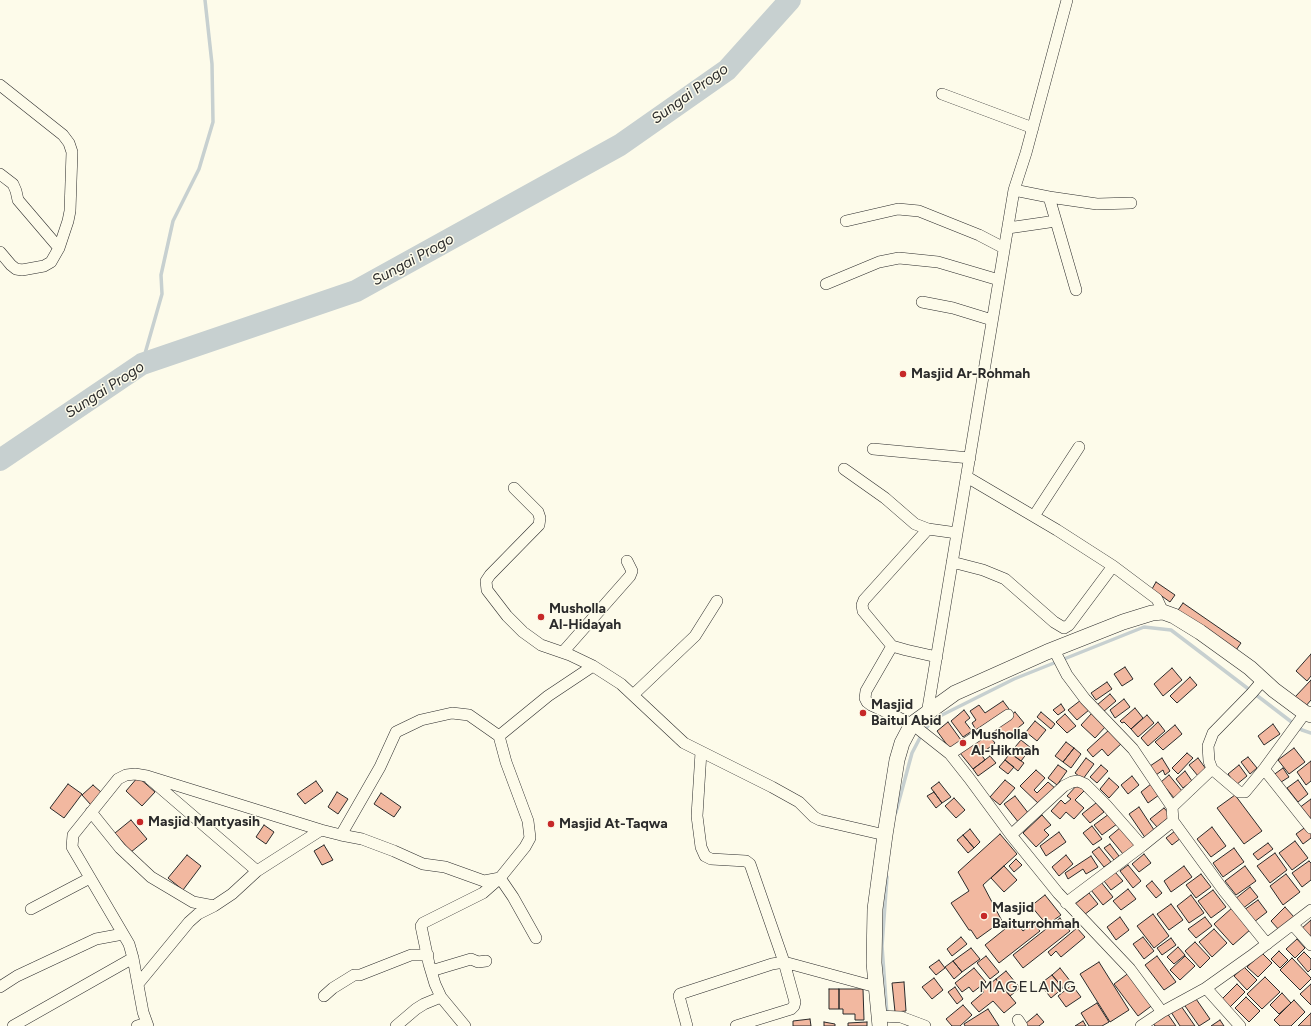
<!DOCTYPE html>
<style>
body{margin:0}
canvas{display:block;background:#fdfbea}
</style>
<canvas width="1311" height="1026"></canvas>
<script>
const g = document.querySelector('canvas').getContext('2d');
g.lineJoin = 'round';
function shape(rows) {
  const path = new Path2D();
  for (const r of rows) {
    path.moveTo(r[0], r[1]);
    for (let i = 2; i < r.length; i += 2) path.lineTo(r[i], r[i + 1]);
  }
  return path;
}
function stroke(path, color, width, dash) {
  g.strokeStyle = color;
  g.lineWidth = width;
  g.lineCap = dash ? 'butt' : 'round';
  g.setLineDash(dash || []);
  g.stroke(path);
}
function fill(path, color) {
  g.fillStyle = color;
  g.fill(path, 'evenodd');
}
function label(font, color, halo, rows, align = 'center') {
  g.font = font + ' Figtree,sans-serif';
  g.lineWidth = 3;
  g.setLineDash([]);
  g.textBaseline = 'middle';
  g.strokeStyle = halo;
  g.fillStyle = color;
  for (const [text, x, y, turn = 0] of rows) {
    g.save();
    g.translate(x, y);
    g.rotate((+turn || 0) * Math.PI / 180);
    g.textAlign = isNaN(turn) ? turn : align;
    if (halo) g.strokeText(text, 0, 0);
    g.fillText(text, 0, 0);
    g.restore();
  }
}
const stream = shape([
 [142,364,162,294,161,275,173,221,199,169,213,122,212,64,205,0],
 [896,812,912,753,924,730,936,718,1014,679,1144,627,1171,630,1204,655,1302,730,1311,733],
 [887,877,882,946,887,1015]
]);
const river = shape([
 [0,460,142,364,356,291,620,145,727,70,790,0]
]);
const building = shape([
 [1156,582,1175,595,1170,602,1152,589,1156,582],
 [1183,603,1241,643,1234,653,1176,613,1183,603],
 [1311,654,1311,676,1307,681,1296,671,1311,654],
 [1125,667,1133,679,1122,686,1114,674,1125,667],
 [1172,668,1182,680,1163,696,1154,684,1172,668],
 [1190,677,1197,685,1177,703,1170,696,1190,677],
 [1311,680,1311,700,1305,707,1295,697,1311,680],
 [1107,682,1112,689,1096,700,1091,693,1107,682],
 [1110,694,1116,701,1103,712,1097,705,1110,694],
 [1124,699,1130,707,1115,718,1110,710,1124,699],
 [1081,700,1089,710,1077,720,1068,710,1081,700],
 [1003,701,1009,709,976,730,972,723,976,720,970,711,979,705,985,713,1003,701],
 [1061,704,1065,710,1058,715,1053,710,1061,704],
 [1135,708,1143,718,1131,729,1124,722,1122,723,1120,721,1135,708],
 [964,710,970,718,965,722,972,731,963,737,951,721,964,710],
 [1015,712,1024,723,1003,740,994,728,1015,712],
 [1041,712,1055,724,1051,729,1037,717,1041,712],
 [1092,713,1106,726,1095,738,1081,725,1092,713],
 [1065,714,1076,726,1067,733,1056,722,1065,714],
 [1147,715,1154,723,1138,737,1131,729,1147,715],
 [1035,721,1046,730,1037,741,1026,732,1035,721],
 [948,722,961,740,950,749,937,731,948,722],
 [1158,722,1165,731,1148,746,1141,738,1158,722],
 [1273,724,1280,734,1264,745,1258,736,1273,724],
 [1175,725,1182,734,1163,750,1155,742,1175,725],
 [1109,730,1123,742,1108,756,1102,749,1093,757,1087,750,1109,730],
 [987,733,995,743,981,754,985,760,973,769,960,753,987,733],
 [1021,740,1031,748,1021,761,1010,753,1021,740],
 [1066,742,1074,748,1063,762,1055,756,1066,742],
 [1074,748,1081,754,1071,768,1063,762,1074,748],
 [1294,748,1305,762,1289,774,1278,760,1294,748],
 [1010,753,1024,763,1018,771,1005,760,1010,753],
 [1187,753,1193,758,1178,774,1172,768,1187,753],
 [990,756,996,763,978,776,973,769,990,756],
 [1248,757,1257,768,1250,774,1241,762,1248,757],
 [1086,758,1094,764,1083,779,1075,773,1086,758],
 [1162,758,1170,771,1165,775,1163,770,1156,775,1150,766,1162,758],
 [1198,758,1206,769,1198,776,1189,765,1198,758],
 [1005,760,1014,767,1008,774,999,767,1005,760],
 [1311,761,1311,781,1306,785,1297,772,1311,761],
 [1058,765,1067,771,1057,785,1048,778,1058,765],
 [1101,765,1108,771,1097,783,1090,777,1101,765],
 [1239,765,1247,776,1236,785,1228,774,1239,765],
 [1283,768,1289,777,1278,784,1272,776,1283,768],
 [1036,770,1045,778,1034,790,1037,793,1048,782,1056,789,1040,805,1020,786,1036,770],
 [1185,771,1192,781,1183,788,1176,779,1185,771],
 [1169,775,1182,791,1174,798,1161,782,1169,775],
 [1132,776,1139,785,1128,794,1121,785,1132,776],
 [138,777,155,792,142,806,126,791,138,777],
 [1109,778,1119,787,1109,798,1100,789,1109,778],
 [1005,780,1015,788,1000,805,990,797,1005,780],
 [1298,780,1308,794,1298,802,1287,788,1298,780],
 [316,781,323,791,305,804,297,794,316,781],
 [939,782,951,797,942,803,931,788,939,782],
 [68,784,82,794,64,818,50,808,68,784],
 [1078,784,1085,790,1075,800,1084,808,1074,819,1066,812,1060,819,1051,811,1061,800,1065,804,1071,799,1067,796,1078,784],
 [1151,784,1159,795,1148,803,1141,792,1151,784],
 [93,785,102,793,91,805,82,795,93,785],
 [337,792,348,799,338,814,328,807,337,792],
 [934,792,942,803,936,808,927,796,934,792],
 [381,793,401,807,394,817,374,804,381,793],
 [1235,795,1262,831,1244,844,1217,808,1235,795],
 [1015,796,1029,814,1019,823,1004,804,1015,796],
 [954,798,965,810,956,818,945,806,954,798],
 [1311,799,1311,825,1299,808,1311,799],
 [1096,803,1104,812,1090,823,1082,814,1096,803],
 [1139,807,1156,833,1146,839,1129,814,1139,807],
 [1164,808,1171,816,1157,827,1150,819,1164,808],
 [1109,814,1117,824,1102,835,1094,825,1109,814],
 [1042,815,1051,825,1044,830,1049,835,1036,847,1023,833,1042,815],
 [131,820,147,839,131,852,115,833,131,820],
 [264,825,274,832,266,844,256,837,264,825],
 [1092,826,1102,839,1093,845,1083,833,1092,826],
 [1307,826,1311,830,1311,838,1303,844,1296,834,1307,826],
 [1121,827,1135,845,1123,854,1109,837,1121,827],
 [1212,827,1226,846,1211,857,1197,839,1212,827],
 [970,829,980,842,974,848,963,835,970,829],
 [1175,831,1181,838,1172,845,1166,838,1175,831],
 [1059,832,1066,842,1046,856,1040,846,1059,832],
 [1000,834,1017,854,983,885,1002,921,977,939,971,930,969,930,951,903,969,891,958,872,1000,834],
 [963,835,974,848,968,853,957,840,963,835],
 [1295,841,1308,858,1292,870,1279,853,1295,841],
 [1268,843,1273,849,1258,860,1253,854,1268,843],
 [1110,844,1119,856,1114,860,1104,848,1110,844],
 [324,845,333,860,322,865,314,851,324,845],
 [1099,847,1111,862,1104,867,1092,852,1099,847],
 [1234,848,1244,862,1223,877,1213,863,1234,848],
 [1275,853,1287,870,1270,883,1257,866,1275,853],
 [1144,854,1151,863,1139,872,1132,864,1144,854],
 [187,855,201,866,183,890,168,878,187,855],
 [1066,855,1073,864,1059,876,1052,867,1066,855],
 [1091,856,1098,867,1086,874,1083,869,1068,879,1065,873,1091,856],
 [1016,859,1022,865,1014,872,1009,866,1016,859],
 [1309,861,1311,863,1311,880,1302,887,1292,873,1309,861],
 [1128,865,1141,881,1133,888,1120,871,1128,865],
 [1004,866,1017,880,1004,892,991,878,1004,866],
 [1184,866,1192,877,1171,892,1164,881,1184,866],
 [1245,866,1256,881,1236,895,1225,881,1245,866],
 [1115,872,1123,881,1111,890,1104,881,1115,872],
 [1201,874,1211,887,1196,898,1186,885,1201,874],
 [1286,874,1300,892,1283,905,1270,886,1286,874],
 [1152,881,1162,893,1156,898,1146,886,1152,881],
 [1101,882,1113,897,1103,905,1091,890,1101,882],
 [1250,887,1258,897,1242,909,1235,899,1250,887],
 [1128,889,1136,899,1121,910,1113,901,1128,889],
 [1213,890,1226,907,1211,918,1198,901,1213,890],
 [1089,893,1098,904,1084,915,1075,904,1089,893],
 [1045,895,1061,915,1047,925,1031,906,1045,895],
 [1191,895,1204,913,1189,923,1177,906,1191,895],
 [1258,900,1267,912,1254,922,1244,910,1258,900],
 [1171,904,1183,920,1169,930,1157,914,1171,904],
 [1285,907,1294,917,1280,931,1271,921,1285,907],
 [1232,908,1251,929,1233,945,1214,924,1232,908],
 [1153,914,1169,936,1154,948,1137,926,1153,914],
 [1120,917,1129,930,1116,940,1107,927,1120,917],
 [1205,917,1212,926,1196,938,1188,929,1205,917],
 [1060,918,1070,931,1023,968,1013,955,1060,918],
 [1311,920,1311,940,1301,929,1311,920],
 [1015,921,1023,931,1033,923,1040,931,999,963,985,945,1015,921],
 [1077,928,1085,937,1061,957,1056,951,1051,956,1048,952,1077,928],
 [1214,929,1227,943,1212,957,1199,942,1214,929],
 [961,937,967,944,952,956,947,949,961,937],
 [1143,937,1154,951,1144,959,1133,944,1143,937],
 [1171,938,1176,945,1162,955,1157,948,1171,938],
 [1297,939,1305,948,1295,958,1286,949,1297,939],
 [1195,942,1210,958,1200,968,1185,951,1195,942],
 [1178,947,1185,955,1174,964,1167,957,1178,947],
 [971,948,980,959,962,972,953,961,971,948],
 [1279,951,1288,960,1280,968,1271,959,1279,951],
 [1304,952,1311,959,1311,969,1308,972,1297,959,1304,952],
 [1262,953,1272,963,1258,977,1247,967,1262,953],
 [986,956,999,972,990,979,977,963,986,956],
 [1157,956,1176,982,1164,990,1145,965,1157,956],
 [1185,956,1195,966,1180,980,1170,970,1185,956],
 [1292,958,1311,978,1311,979,1300,990,1280,970,1292,958],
 [939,960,945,968,936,975,929,967,939,960],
 [953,961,962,972,954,979,945,967,953,961],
 [1099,962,1129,1010,1110,1022,1080,974,1099,962],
 [1244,967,1257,980,1247,990,1234,976,1244,967],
 [974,968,986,982,973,992,969,987,962,992,955,983,974,968],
 [1060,968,1071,982,1063,988,1052,975,1060,968],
 [1006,971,1020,988,1010,996,996,979,1006,971],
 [1130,972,1154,1004,1138,1016,1114,984,1130,972],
 [1052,975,1063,988,1051,998,1040,984,1052,975],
 [1265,977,1280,992,1262,1009,1247,994,1265,977],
 [934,978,943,990,932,999,922,987,934,978],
 [996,979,1016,1003,1004,1013,993,1001,979,1012,971,1003,984,992,982,990,996,979],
 [904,982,906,1011,895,1012,892,983,904,982],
 [1237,984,1245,992,1229,1008,1221,1000,1237,984],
 [1311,984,1311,1005,1300,994,1311,984],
 [1072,985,1081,997,1066,1007,1058,996,1072,985],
 [955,987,963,999,957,1004,948,992,955,987],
 [829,989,839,989,839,1009,829,1009,829,989],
 [839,989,863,989,864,1020,855,1020,855,1014,843,1014,843,1009,839,1009,839,989],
 [1282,993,1291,1003,1279,1014,1270,1005,1282,993],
 [1194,996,1210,1019,1199,1026,1183,1003,1194,996],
 [1246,997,1260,1011,1249,1022,1235,1008,1246,997],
 [1294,1000,1305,1012,1291,1026,1280,1026,1274,1020,1294,1000],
 [1097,1003,1109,1022,1102,1026,1089,1026,1081,1013,1097,1003],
 [963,1005,972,1015,960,1026,952,1026,946,1019,963,1005],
 [1181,1006,1195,1026,1180,1026,1171,1012,1181,1006],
 [988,1009,999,1026,965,1026,964,1024,988,1009],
 [1167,1013,1176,1026,1155,1026,1153,1023,1167,1013],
 [1311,1013,1311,1026,1298,1026,1311,1013],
 [1037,1014,1044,1022,1039,1026,1026,1026,1025,1024,1037,1014],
 [810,1019,811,1026,793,1026,793,1021,810,1019],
 [1220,1020,1224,1026,1211,1026,1220,1020],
 [1083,1021,1086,1026,1075,1026,1083,1021],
 [824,1022,835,1024,835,1026,824,1026,824,1022],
 [867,1022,867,1026,848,1026,848,1023,867,1022]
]);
const street = shape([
 [0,85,63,135,69,143,72,152,70,211,68,221,59,248,51,262,44,266,22,270,16,269,11,265,0,252],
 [942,94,1033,128],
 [0,174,13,184,16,191,18,200,59,248],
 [1014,190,1026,153,1067,0],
 [1049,197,1076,290],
 [846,221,898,209,919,211,979,235,1004,248],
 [1008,228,1056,221],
 [826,284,879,262,899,258,938,262,999,280],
 [922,302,953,308,992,320],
 [873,449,970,458],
 [844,469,885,498,915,524,928,529,957,533],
 [967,477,1057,530,1113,566,1157,599,1163,612],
 [514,488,538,512,540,518,539,525,490,575,486,581,487,590,507,616,523,632,541,645,570,655,593,666,621,684,684,743,772,787,799,802,814,817,820,820,885,835],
 [1034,516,1079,447],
 [928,529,864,600,862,605,863,611,892,646,906,650,937,657],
 [952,562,983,570,1005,579,1054,622,1064,628,1069,625,1113,566],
 [892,646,866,691,865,698,867,702,871,705,912,724,950,754,969,778,1011,835,1058,893,1130,969,1162,1012],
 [1054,650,1067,675,1085,699,1133,749,1172,807,1173,821],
 [563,652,630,576,632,571,627,561],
 [633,695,695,636,717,601],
 [927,714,1014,190,1049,197,1097,204,1131,203],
 [499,736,548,696,593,666],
 [701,752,697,816,701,847,705,856,711,859,746,861,750,864,784,962,795,1002,794,1006,791,1009,736,1026],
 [950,754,1008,715],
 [1212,769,1209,761,1208,746,1213,733,1252,693,1263,680],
 [1264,769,1311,828],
 [150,779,257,871],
 [1172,807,1212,769,1239,792,1245,792,1264,769,1305,713],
 [91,812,120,848,151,877,193,902,214,906],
 [1011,835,1064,786,1072,782,1078,781,1085,784,1106,805,1142,846],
 [1066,903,1142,846,1173,821,1224,891,1267,944],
 [31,909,90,878],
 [1293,925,1311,945],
 [431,971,471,959,478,962,486,961],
 [138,984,189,922,198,914,214,906,232,894,257,871,321,830],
 [0,987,17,976,96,939,123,934],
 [1206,988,1240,1026],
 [324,996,333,988,354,975,360,975,411,955,428,955],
 [879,1016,901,1017,925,1026],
 [1018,1020,1022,1026],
 [13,1026,133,958],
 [137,1026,147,1023],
 [148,1026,143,1012,133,958,129,944,72,847,73,835,118,779,126,775,135,774,147,776,321,830,341,835,362,839,394,851,423,864,445,867,484,881,500,878,525,847,530,838,528,821,506,762,499,736,469,715,452,713,421,720,396,732,380,767,341,835],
 [396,1026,416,1009,424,1004,441,997],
 [465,1026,441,997,435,984,429,964,421,926,423,923,483,893,500,878,513,897,536,938],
 [687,1026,679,996,680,994,772,964,784,962,876,987],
 [1141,1026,1162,1012,1206,988,1251,956,1311,910]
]);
const secondary = shape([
 [880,1026,874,963,875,909,885,835,897,760,902,743,912,724,955,693,1047,652,1123,622,1152,613,1163,612,1174,616,1200,632,1250,668,1274,690,1305,713,1311,715]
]);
const markers = [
 [903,374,4,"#c62828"],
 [541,617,4,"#c62828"],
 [863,713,4,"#c62828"],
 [963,743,4,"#c62828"],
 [140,822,4,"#c62828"],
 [551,824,4,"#c62828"],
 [984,916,4,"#c62828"]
];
const poiNames = [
 ["Masjid Ar-Rohmah",911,374],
 ["Musholla",549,609],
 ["Al-Hidayah",549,625],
 ["Masjid",871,705],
 ["Baitul Abid",871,721],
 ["Musholla",971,735],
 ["Al-Hikmah",971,751],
 ["Masjid Mantyasih",148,822],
 ["Masjid At-Taqwa",559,824],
 ["Masjid",992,908],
 ["Baiturrohmah",992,924]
];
const waterNames = [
 ["Sungai Progo",690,94,-36],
 ["Sungai Progo",413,260,-29],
 ["Sungai Progo",105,390,-33]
];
const quarterNames = [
 ["MAGELANG",1028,987]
];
stroke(stream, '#c7d0d0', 3.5);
stroke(river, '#c7d0d0', 22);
fill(building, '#f2b8a0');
stroke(building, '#2b2b2b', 1);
stroke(street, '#2b2b2b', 12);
stroke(secondary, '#2b2b2b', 16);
stroke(street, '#fdfbea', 11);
stroke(secondary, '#fdfbea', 15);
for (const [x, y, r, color] of markers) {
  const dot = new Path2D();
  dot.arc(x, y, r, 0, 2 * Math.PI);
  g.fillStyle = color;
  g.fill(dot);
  stroke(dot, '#fdfbea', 1.5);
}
label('bold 14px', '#2b2b2b', '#fdfbea', poiNames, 'left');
label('italic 15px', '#2b2b2b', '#fdfbea', waterNames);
g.letterSpacing = '1px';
label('16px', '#2b2b2b', '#fdfbea', quarterNames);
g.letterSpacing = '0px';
</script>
